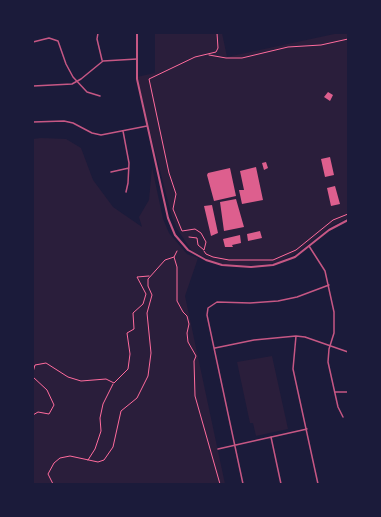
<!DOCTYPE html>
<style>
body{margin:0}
#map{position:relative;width:381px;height:517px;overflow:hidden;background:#1b1b3a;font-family:Commissioner,sans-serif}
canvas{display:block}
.frame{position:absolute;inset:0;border:34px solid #1b1b3a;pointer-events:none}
</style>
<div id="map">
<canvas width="381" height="517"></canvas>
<div class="frame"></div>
</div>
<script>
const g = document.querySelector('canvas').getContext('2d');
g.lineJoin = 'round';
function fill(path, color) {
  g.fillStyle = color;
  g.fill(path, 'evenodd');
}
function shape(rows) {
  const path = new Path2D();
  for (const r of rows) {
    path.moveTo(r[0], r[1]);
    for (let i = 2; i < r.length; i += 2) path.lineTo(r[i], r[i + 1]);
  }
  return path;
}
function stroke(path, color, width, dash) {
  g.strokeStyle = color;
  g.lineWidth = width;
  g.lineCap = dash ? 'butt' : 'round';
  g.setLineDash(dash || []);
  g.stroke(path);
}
const green = shape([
 [155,33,222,33,227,57,339,33,348,33,348,218,331,226,298,252,279,262,260,265,227,265,214,262,192,251,177,229,172,217,149,128,137,77,155,73],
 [41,138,66,139,81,148,93,180,113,207,142,227,139,217,149,200,152,167,163,219,169,233,187,254,198,258,185,296,225,484,33,484,33,139],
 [272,356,288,429,256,436,253,423,250,423,237,362]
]);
const building = shape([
 [328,92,333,95,330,101,324,97],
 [330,157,334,175,325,177,321,159],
 [266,162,268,168,264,170,262,163],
 [256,167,263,200,242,204,239,190,244,190,240,171],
 [230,168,236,196,214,201,207,175,208,173],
 [335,186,340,204,331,206,327,188],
 [236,199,244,227,224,231,220,202],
 [212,205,218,233,211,236,204,206],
 [260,231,262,238,248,241,247,234],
 [240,235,241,243,232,245,233,247,225,247,223,239]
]);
const path = shape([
 [209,55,226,58,242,58,288,47,321,45,348,39],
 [189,237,197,238,198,245,204,250,206,242,201,233,195,229,182,231,173,209,176,194,169,173,149,79,195,57,216,52,218,48,217,33],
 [177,251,174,257,177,267,177,301,183,312,187,316,189,324,187,333,188,342,196,356,194,361,195,396,220,484],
 [204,251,206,254,213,257,229,260,273,260,296,250,333,220,348,214],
 [33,372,35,365,46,363,68,377,81,381,106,379,114,383,128,369,130,354,127,333,134,329,133,313,143,304,146,294,137,277,149,276],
 [33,374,33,377,47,390,54,405,49,414,38,412,33,415],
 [88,460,95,449,101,431,100,418,103,404,113,384],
 [53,484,48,474,54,463,60,458,70,456,98,462,104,460,113,447,121,411,137,398,148,376,151,353,147,313,152,295,148,286,148,279,165,260,174,257]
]);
const minor = shape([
 [98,33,97,39,102,60],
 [245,33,254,33],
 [33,42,49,38,58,41,66,64,73,77,87,92,100,96],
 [33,86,72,84,81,79,103,61,137,59],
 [33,122,64,121,73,123,92,133,101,135,147,126],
 [123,131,129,163,128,183,126,192],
 [111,172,129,168],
 [309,246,325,271,334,312,334,333,329,349,328,362,338,407,343,417],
 [296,336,293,369,318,484],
 [215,348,254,340,296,336,305,337,348,352],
 [335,392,348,392],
 [271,437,281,484],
 [218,449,307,429],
 [243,484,207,315,208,308,217,302,250,303,278,301,297,297,329,285]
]);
const tertiary = shape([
 [137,33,137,79,168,218,175,235,188,250,206,260,222,265,251,267,273,265,295,257,329,230,348,220]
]);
fill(green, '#2a1e3b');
fill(building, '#dd5f8e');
stroke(path, '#ff6b9d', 1);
stroke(minor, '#c65784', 1.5);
stroke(tertiary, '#c65784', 2);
</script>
